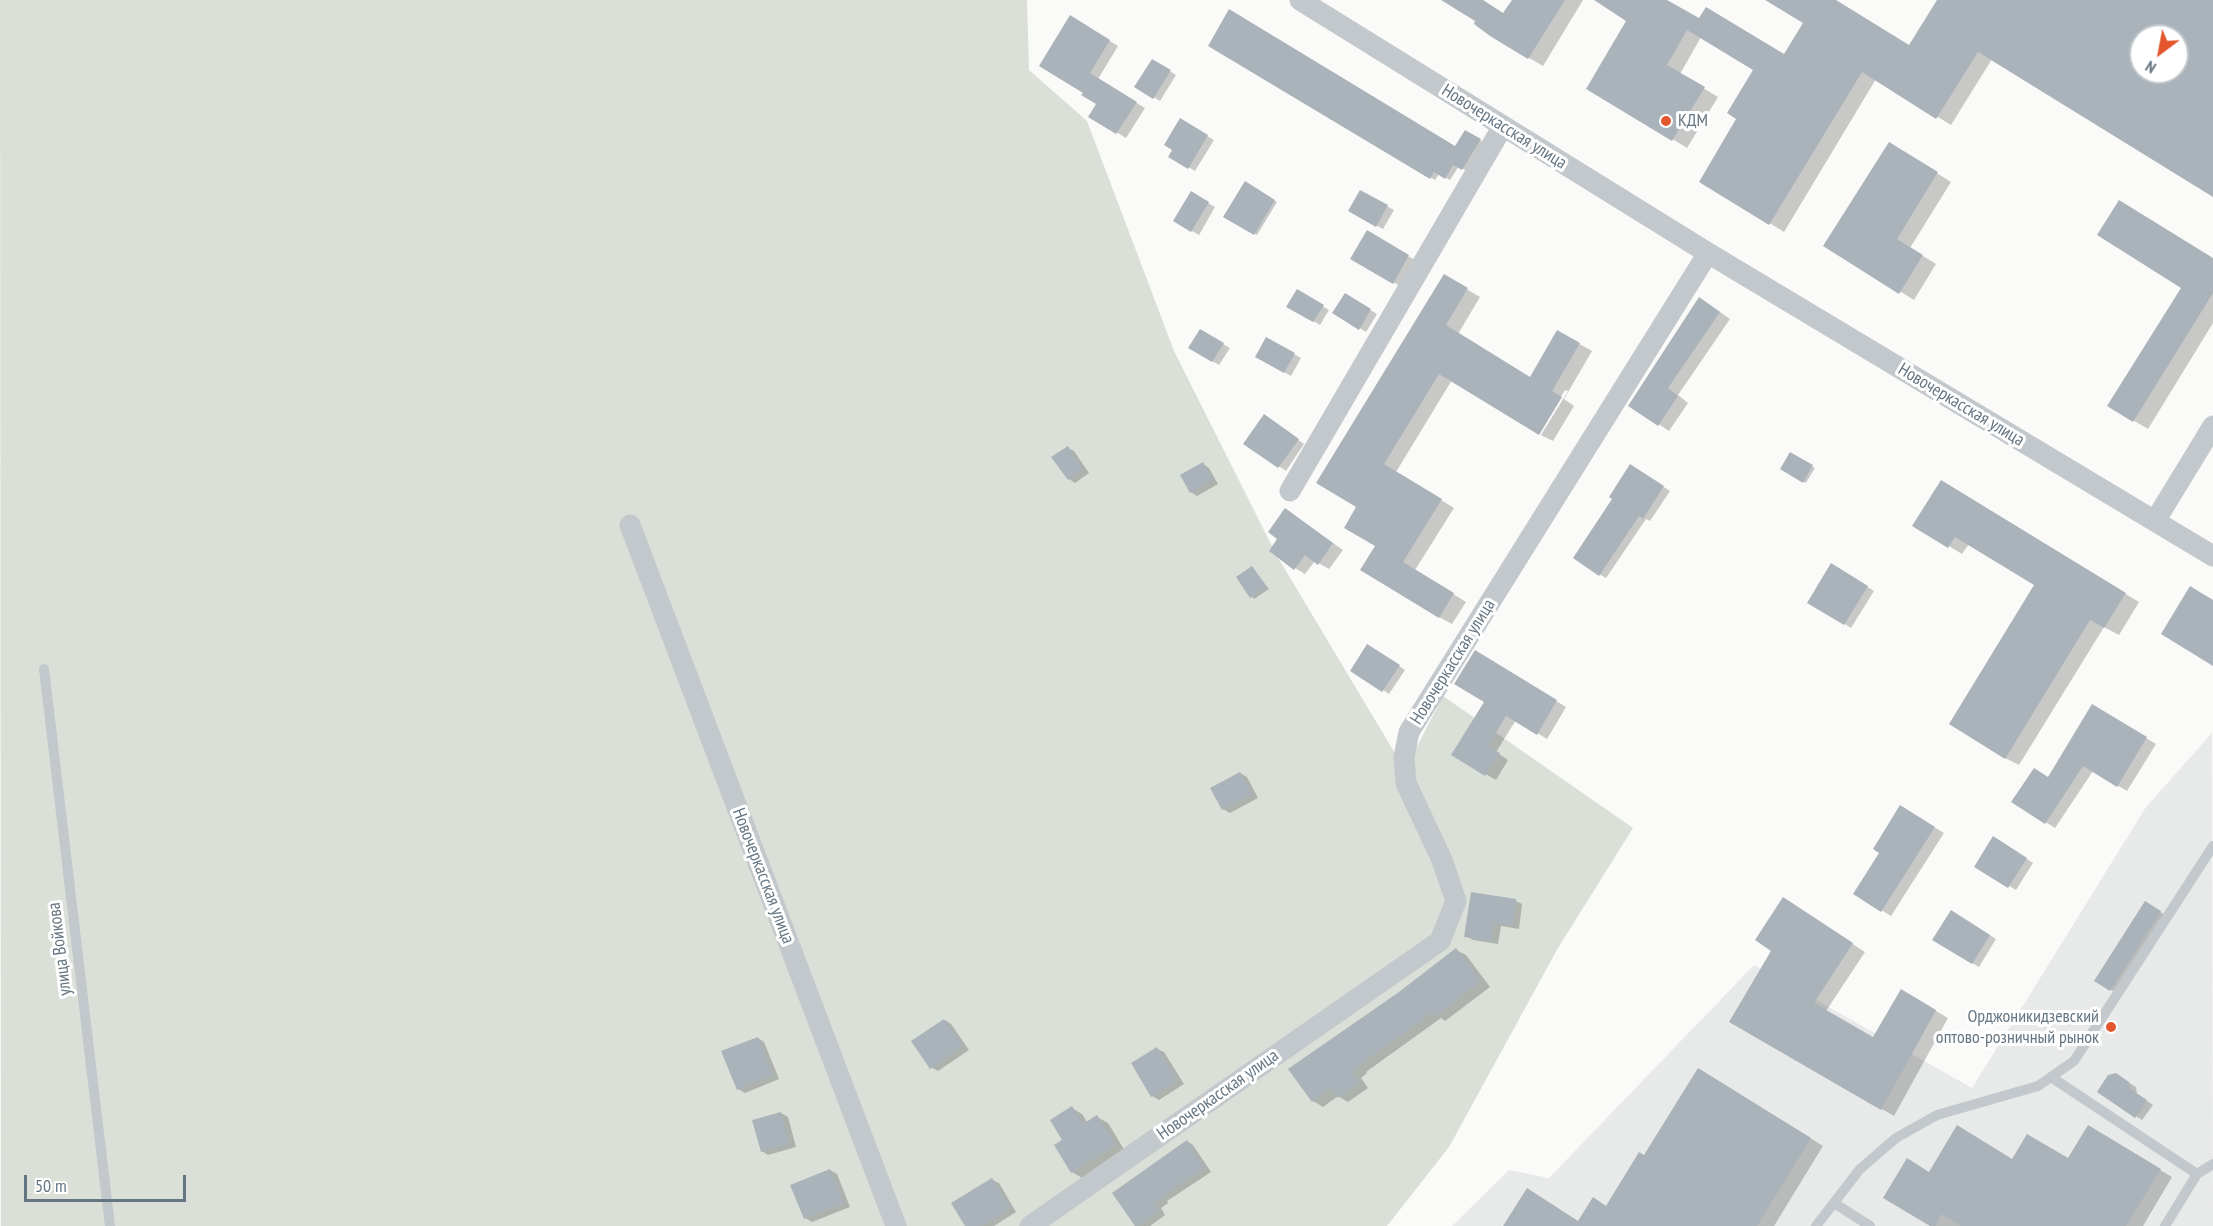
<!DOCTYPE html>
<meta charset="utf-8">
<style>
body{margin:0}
#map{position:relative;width:2213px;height:1226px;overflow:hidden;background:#fafaf8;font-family:"PT Sans Narrow",sans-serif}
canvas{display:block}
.north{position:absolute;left:2129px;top:24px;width:60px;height:60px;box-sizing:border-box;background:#fff;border:2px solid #c1c8cd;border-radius:50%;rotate:212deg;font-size:16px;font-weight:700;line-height:24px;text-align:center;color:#657683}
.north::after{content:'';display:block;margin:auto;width:21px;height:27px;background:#e4572e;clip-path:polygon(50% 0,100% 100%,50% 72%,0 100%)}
.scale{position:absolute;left:24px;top:1175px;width:162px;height:27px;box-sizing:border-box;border:3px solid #657683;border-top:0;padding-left:8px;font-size:18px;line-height:21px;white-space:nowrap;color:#657683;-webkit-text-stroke:4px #fff;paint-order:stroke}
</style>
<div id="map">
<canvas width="2213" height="1226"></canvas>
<div class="north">N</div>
<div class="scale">50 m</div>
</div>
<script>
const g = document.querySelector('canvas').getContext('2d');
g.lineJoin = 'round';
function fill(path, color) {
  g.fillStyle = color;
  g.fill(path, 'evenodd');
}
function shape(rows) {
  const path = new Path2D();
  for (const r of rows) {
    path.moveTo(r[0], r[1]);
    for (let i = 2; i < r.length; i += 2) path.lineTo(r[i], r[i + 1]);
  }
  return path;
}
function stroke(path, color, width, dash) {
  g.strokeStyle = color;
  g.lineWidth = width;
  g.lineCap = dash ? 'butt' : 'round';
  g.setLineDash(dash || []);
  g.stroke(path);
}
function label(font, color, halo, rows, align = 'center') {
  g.font = font + ' "PT Sans Narrow",sans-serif';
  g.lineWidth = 6;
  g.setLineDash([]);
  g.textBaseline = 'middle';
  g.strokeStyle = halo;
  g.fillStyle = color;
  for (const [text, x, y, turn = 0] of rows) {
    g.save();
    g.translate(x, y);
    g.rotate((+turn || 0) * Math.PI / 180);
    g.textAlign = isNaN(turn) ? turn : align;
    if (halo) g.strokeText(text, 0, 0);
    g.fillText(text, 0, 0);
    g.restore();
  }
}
const built = shape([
 [2212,733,2213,1226,1452,1226,1509,1170,1549,1178,1754,965,1972,1088,2146,807]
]);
const green = shape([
 [0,0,1027,0,1029,70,1087,121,1174,351,1277,556,1405,770,1443,696,1633,828,1558,948,1449,1147,1387,1226,1,1226]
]);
const shadow = shape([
 [1444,0,1482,0,1504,15,1513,0,1583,0,1543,66,1490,35,1478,20],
 [1596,0,1663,0,1700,20,1785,56,1805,23,1772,0,1834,0,1910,47,1939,0,2213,0,2213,195,1992,59,1951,125,1876,79,1784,232,1701,181,1738,119,1755,69,1701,37,1680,74,1718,97,1687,148,1588,88,1628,20],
 [2141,36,2177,36,2177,72,2141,72],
 [1071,17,1118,46,1098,79,1145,108,1126,138,1090,116,1098,104],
 [1210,45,1456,148,1466,132,1485,143,1468,172,1459,166,1450,180,1439,174,1435,180],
 [1153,61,1176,75,1160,101,1136,87],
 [1180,120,1214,140,1195,171,1170,156,1174,149],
 [1903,152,1951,182,1910,248,1936,264,1914,300,1826,246],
 [1246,183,1277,202,1257,235,1225,216],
 [1361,192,1394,210,1383,229,1350,211],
 [1191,193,1215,207,1199,235,1175,221],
 [1367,233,1415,260,1400,286,1352,258],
 [2213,258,2213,323,2148,429,2109,406],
 [1444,276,1480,297,1458,334,1531,379,1558,332,1592,351,1564,399,1574,406,1553,441,1541,435,1568,391,1565,390,1539,433,1452,380,1396,472,1454,508,1415,570,1466,602,1452,624,1439,617,1377,546,1359,507],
 [1297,291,1329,310,1320,325,1288,306],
 [1346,295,1377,314,1366,332,1335,313],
 [1710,305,1730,319,1678,395,1688,403,1669,431,1630,405],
 [1201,331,1230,348,1219,365,1190,348],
 [1267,339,1301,358,1291,376,1257,357],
 [1271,420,1304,444,1286,471,1245,443],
 [1068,448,1074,451,1089,473,1075,483,1069,479],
 [1791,454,1815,468,1806,483,1782,469],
 [1203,464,1209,468,1218,484,1197,496,1191,492],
 [1631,466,1670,491,1650,521,1646,519,1606,578,1599,574,1614,499],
 [1955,490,2139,602,2119,635,2104,627,2019,765,2005,758,2036,585,1969,544,1962,554,1949,546],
 [1286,510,1343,550,1329,569,1315,561,1305,574,1295,568,1279,539],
 [1832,565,1874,591,1851,628,1809,602],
 [1252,568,1269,589,1254,599,1238,578],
 [1374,649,1405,670,1389,694,1383,690],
 [1476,652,1566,707,1547,739,1516,720,1496,752,1508,760,1496,780,1453,755,1486,702],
 [2093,706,2156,744,2127,791,2093,771,2055,828,2014,802,2049,779],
 [1240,773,1247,777,1258,798,1230,813,1223,809],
 [1900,807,1944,833,1891,916,1856,894,1881,853],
 [1994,838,2033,863,2016,890,1976,866],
 [1516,901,1522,904,1519,929,1501,926,1498,944,1473,940,1466,936],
 [2146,903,2167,916,2118,994,2096,981],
 [1796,907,1865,952,1826,1011,1874,1039,1902,991,1948,1018,1894,1116,1731,1022],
 [1952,912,1996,939,1979,967,1934,940],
 [1456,950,1466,955,1490,987,1445,1021,1441,1018,1366,1072,1367,1073,1361,1078,1368,1088,1348,1102,1338,1096,1323,1107,1313,1101,1290,1070,1400,993],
 [945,1020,951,1024,969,1050,938,1071,931,1067],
 [758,1038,764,1042,779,1079,745,1093,738,1089],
 [1157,1049,1164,1052,1184,1084,1159,1100,1152,1096],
 [2116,1075,2136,1087,2137,1094,2153,1105,2142,1120,2099,1092],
 [1711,1077,1823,1146,1774,1226,1505,1226,1579,1222,1607,1207,1645,1157],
 [1072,1108,1082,1114,1087,1122,1097,1117,1108,1123,1125,1151,1082,1178,1072,1172,1064,1141],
 [781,1113,788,1117,796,1147,768,1155,762,1151],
 [2088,1127,2172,1177,2143,1226,1933,1226,1929,1173,2013,1161,2068,1160],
 [1187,1141,1193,1145,1211,1172,1167,1201,1168,1203,1161,1208,1165,1215,1150,1226,1137,1226],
 [830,1170,837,1174,850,1207,812,1222,805,1218],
 [992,1180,999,1183,1016,1212,994,1226,967,1226]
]);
const building = shape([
 [1441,0,1483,0,1503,13,1512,0,1565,0,1528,59,1490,36,1474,24,1475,21],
 [1594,0,1667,0,1699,18,1706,7,1784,54,1803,23,1765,0,1836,0,1909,45,1937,0,2213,0,2213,197,1978,52,1936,119,1862,72,1769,225,1699,182,1736,119,1727,113,1753,70,1687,30,1667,65,1705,87,1672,141,1586,89,1626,21],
 [2141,36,2177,36,2177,72,2141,72],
 [1229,9,1455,146,1465,130,1481,139,1462,170,1453,165,1445,179,1434,172,1430,179,1208,46],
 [1070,15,1110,40,1090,73,1137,102,1116,134,1088,117,1096,104,1081,95,1083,93,1039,66],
 [1152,59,1171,70,1153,99,1134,87],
 [1180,118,1208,135,1188,169,1168,157,1172,150,1164,145],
 [1889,142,1938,172,1897,239,1923,255,1899,294,1823,246],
 [1245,181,1275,200,1254,235,1223,217],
 [1360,190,1388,205,1376,227,1348,211],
 [1191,191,1209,202,1191,232,1173,221],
 [2119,200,2213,258,2213,293,2133,422,2107,406,2181,288,2097,235],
 [1367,230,1409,255,1393,284,1350,259],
 [1444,274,1468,288,1446,325,1530,377,1557,330,1580,343,1552,391,1562,397,1539,435,1439,374,1384,464,1442,499,1403,562,1454,593,1439,618,1360,570,1375,546,1344,528,1356,507,1316,483],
 [1297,289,1324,305,1313,322,1286,307],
 [1345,293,1371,309,1359,330,1332,313],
 [1699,297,1720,312,1668,388,1678,396,1658,426,1628,406],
 [1200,329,1224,343,1212,362,1188,348],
 [1266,337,1295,353,1284,373,1255,357],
 [1264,414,1299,439,1278,468,1243,444],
 [1068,446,1083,469,1068,480,1051,457],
 [1790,452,1813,465,1803,483,1780,469],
 [1203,462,1213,480,1190,493,1180,475],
 [1630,464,1664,486,1643,519,1639,516,1599,576,1573,558,1612,499,1609,497],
 [1941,480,2126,593,2104,628,2090,620,2005,759,1949,724,2034,585,1955,537,1948,548,1912,526],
 [1285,508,1333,543,1318,565,1305,555,1294,570,1269,551,1277,539,1268,532],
 [1831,563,1868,586,1844,625,1807,603],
 [1252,566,1267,587,1250,598,1236,577],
 [2190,586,2213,600,2213,666,2161,634],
 [1367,644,1400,665,1382,692,1350,671],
 [1475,650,1557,700,1537,735,1506,716,1488,746,1500,753,1485,776,1451,755,1484,702,1454,684],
 [2092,704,2147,737,2117,787,2083,766,2045,824,2011,802,2034,768,2048,777],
 [1240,772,1252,794,1222,810,1210,788],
 [1900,805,1935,827,1881,912,1853,894,1879,853,1873,849],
 [1993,836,2027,858,2008,888,1974,867],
 [1471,892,1516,899,1513,926,1494,923,1492,941,1464,937],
 [1783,897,1853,943,1814,1003,1873,1037,1901,989,1936,1010,1881,1110,1729,1022,1771,951,1755,940],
 [2145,901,2161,911,2110,991,2094,981],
 [1951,910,1990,935,1972,964,1932,940],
 [1456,948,1481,981,1435,1017,1432,1013,1358,1066,1359,1067,1352,1072,1359,1082,1338,1098,1331,1088,1312,1102,1288,1069,1399,992],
 [944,1019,963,1046,930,1069,911,1041],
 [758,1037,773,1075,737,1090,721,1051],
 [1157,1047,1178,1080,1151,1097,1131,1063],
 [1698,1068,1811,1138,1757,1226,1503,1226,1527,1188,1578,1221,1593,1197,1606,1206,1639,1152,1644,1155],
 [2116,1073,2129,1082,2130,1089,2147,1100,2135,1118,2097,1092,2108,1075],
 [1072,1106,1083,1124,1097,1115,1116,1145,1071,1173,1054,1145,1062,1140,1050,1120],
 [781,1112,790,1144,761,1152,752,1120],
 [1957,1125,2012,1159,2027,1134,2068,1158,2088,1125,2161,1169,2126,1226,1961,1226,1942,1214,1935,1226,1930,1226,1883,1198,1907,1158,1929,1172],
 [1187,1140,1205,1168,1161,1197,1163,1199,1155,1204,1160,1211,1138,1226,1135,1226,1112,1193],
 [830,1169,844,1203,804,1219,790,1185],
 [992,1178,1011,1208,982,1226,965,1226,951,1203]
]);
const lane = shape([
 [44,669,110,1226],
 [2051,1077,2197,1174],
 [1834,1203,1870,1226],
 [1816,1226,1860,1169,1896,1138,1937,1115,2038,1086,2074,1061,2213,846],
 [2165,1226,2197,1174,2213,1164]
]);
const street = shape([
 [1300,0,1708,253,2213,556],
 [1290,491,1503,126],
 [2155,521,2213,426],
 [630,525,896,1226],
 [1030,1226,1440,941,1456,901,1442,860,1406,783,1404,757,1409,732,1708,253]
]);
const markers = [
 [1666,121,6,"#e4572e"],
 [2111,1027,6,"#e4572e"]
];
const poiNames = [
 ["КДМ",1678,121],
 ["Орджоникидзевский",2099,1017,"right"],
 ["оптово-розничный рынок",2099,1038,"right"]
];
const streetNames = [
 ["Новочеркасская улица",1504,127,32],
 ["Новочеркасская улица",1961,405,31],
 ["Новочеркасская улица",1453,662,-58],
 ["Новочеркасская улица",763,876,69],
 ["улица Войкова",60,949,-97],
 ["Новочеркасская улица",1218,1095,-35]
];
fill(built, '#e8e9e9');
fill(green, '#dadfd7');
fill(shadow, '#0003');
fill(building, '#aab3b9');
stroke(lane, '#c3c8cc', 10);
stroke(street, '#c3c8cc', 21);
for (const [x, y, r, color] of markers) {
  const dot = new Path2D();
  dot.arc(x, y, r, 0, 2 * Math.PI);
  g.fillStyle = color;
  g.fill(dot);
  stroke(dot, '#fff', 2);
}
label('18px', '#657683', '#fff', poiNames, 'left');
label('18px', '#657683', '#fff', streetNames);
</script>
